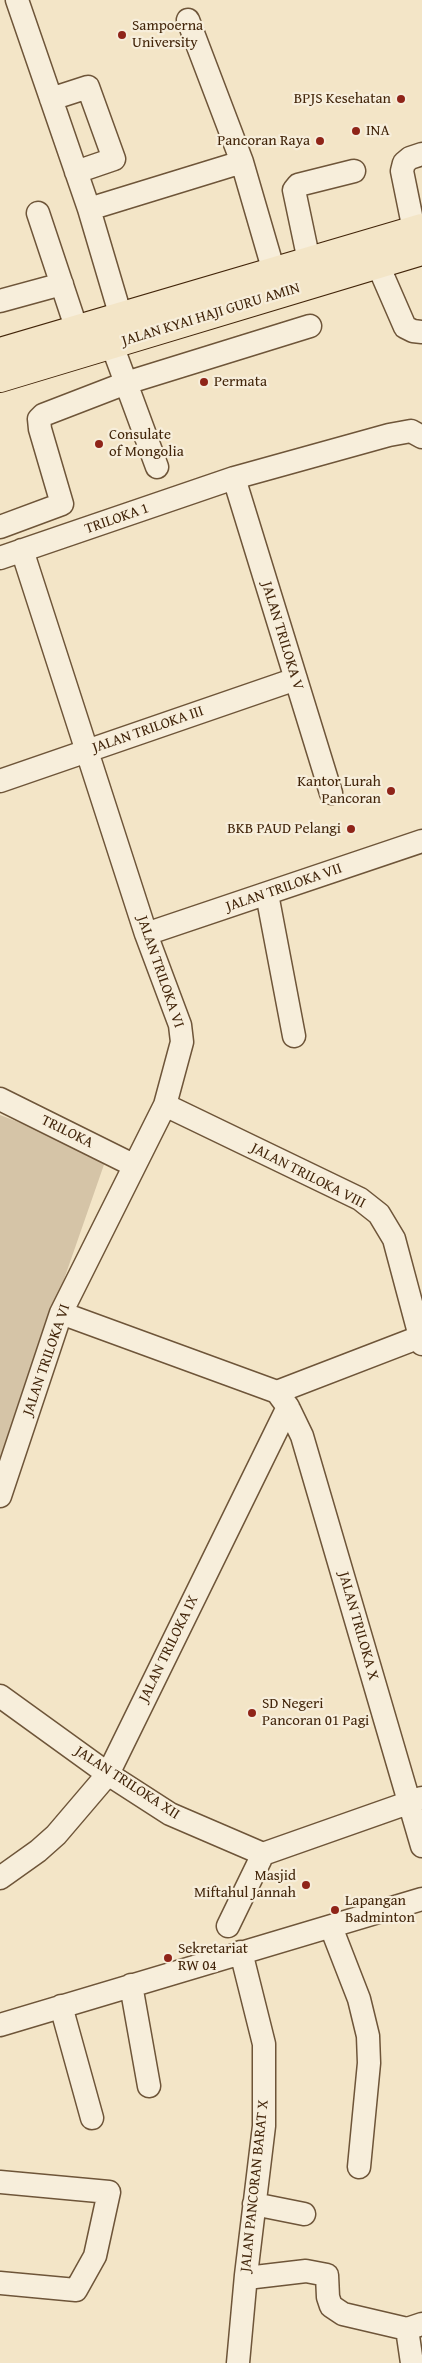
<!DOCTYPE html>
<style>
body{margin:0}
canvas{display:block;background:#f3e5c7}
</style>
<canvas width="422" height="2363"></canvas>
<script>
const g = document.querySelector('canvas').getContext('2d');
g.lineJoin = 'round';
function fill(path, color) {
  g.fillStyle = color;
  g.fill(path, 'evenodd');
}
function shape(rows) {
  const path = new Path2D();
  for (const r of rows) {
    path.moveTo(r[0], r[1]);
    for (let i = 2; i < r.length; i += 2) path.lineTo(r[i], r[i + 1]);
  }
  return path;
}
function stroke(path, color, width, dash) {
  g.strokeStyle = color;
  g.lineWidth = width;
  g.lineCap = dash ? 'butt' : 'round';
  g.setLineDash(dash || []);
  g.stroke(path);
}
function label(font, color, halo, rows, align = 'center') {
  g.font = font + ' "Gentium Book Plus",serif';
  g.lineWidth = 4.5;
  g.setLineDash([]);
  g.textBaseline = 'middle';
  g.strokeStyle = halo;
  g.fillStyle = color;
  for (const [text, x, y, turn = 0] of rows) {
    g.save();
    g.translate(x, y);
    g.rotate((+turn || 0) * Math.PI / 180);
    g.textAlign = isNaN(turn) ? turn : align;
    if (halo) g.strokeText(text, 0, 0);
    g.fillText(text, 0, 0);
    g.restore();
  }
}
const green = shape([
 [0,1115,107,1156,0,1463]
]);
const minor = shape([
 [17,0,89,209,121,317],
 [188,20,242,162],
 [51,99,88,87,114,159,76,172],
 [89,209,242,162,274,272],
 [38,213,77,330],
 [414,230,402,171,404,163,410,158,422,154],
 [309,261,294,190,298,185,354,171],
 [378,265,405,327,413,331,422,332],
 [0,301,62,284],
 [112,345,157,467],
 [234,478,331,793],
 [0,527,62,504,40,429,39,419,43,415,126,383,310,326],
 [0,558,234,478,389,435,411,431,422,437],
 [0,781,296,679],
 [267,894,294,1036],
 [146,934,422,841],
 [0,1099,133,1165],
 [165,1105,360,1199,379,1214,394,1239,422,1344],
 [61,1313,277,1392],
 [288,1407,302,1436,422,1846],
 [0,1496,61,1313,165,1105,182,1042,180,1025,146,934,22,550],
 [0,1696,108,1774,170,1814,263,1854,422,1798],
 [0,1878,38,1851,56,1835,108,1774,288,1407,277,1392,420,1337],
 [228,1926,263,1854],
 [331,1927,359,1999,368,2036,369,2063,359,2167],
 [131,1985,149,2086],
 [61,2006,92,2118],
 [0,2025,422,1899],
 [0,2182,109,2192,95,2256,76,2290,0,2283],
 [254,2204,304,2214],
 [246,2275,255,2277,306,2271,327,2275,328,2297,331,2306,343,2314,407,2329,422,2324],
 [407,2329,412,2363],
 [238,2363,246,2275,264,2126,264,2044,241,1952]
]);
const major = shape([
 [0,352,422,228],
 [0,378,422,251]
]);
const markers = [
 [122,35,5,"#8f2418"],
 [401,99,5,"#8f2418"],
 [356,131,5,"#8f2418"],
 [320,141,5,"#8f2418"],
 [204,382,5,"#8f2418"],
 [99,444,5,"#8f2418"],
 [391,791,5,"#8f2418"],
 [351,829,5,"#8f2418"],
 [252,1713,5,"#8f2418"],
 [306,1885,5,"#8f2418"],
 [335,1910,5,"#8f2418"],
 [168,1958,5,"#8f2418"]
];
const poiNames = [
 ["Sampoerna",132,26],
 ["University",132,43],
 ["BPJS Kesehatan",391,99,"right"],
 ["INA",366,131],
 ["Pancoran Raya",310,141,"right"],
 ["Permata",214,382],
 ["Consulate",109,435],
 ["of Mongolia",109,452],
 ["Kantor Lurah",381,782,"right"],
 ["Pancoran",381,799,"right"],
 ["BKB PAUD Pelangi",341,829,"right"],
 ["SD Negeri",262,1704],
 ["Pancoran 01 Pagi",262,1721],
 ["Masjid",296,1876,"right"],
 ["Miftahul Jannah",296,1893,"right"],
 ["Lapangan",345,1901],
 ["Badminton",345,1918],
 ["Sekretariat",178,1949],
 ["RW 04",178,1966]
];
const streetNames = [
 ["JALAN KYAI HAJI GURU AMIN",211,315,-17],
 ["TRILOKA 1",117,519,-19],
 ["JALAN TRILOKA V",282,636,73],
 ["JALAN TRILOKA III",148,730,-19],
 ["JALAN TRILOKA VII",284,888,-19],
 ["JALAN TRILOKA VI",160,972,71],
 ["TRILOKA",67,1132,26],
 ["JALAN TRILOKA VIII",308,1176,27],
 ["JALAN TRILOKA VI",47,1360,-71],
 ["JALAN TRILOKA X",358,1626,74],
 ["JALAN TRILOKA IX",169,1649,-64],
 ["JALAN TRILOKA XII",127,1783,33],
 ["JALAN PANCORAN BARAT X",255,2186,-84]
];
fill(green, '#d5c4a7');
stroke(minor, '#6e5539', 25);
stroke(major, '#42250a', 30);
stroke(minor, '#f7eedb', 22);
stroke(major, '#f3e5c7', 28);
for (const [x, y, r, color] of markers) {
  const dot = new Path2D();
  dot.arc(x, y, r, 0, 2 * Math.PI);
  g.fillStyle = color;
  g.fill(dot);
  stroke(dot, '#f7eedb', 2);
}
label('15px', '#42250a', '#f7eedb', poiNames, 'left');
label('15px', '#42250a', '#f7eedb', streetNames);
</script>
